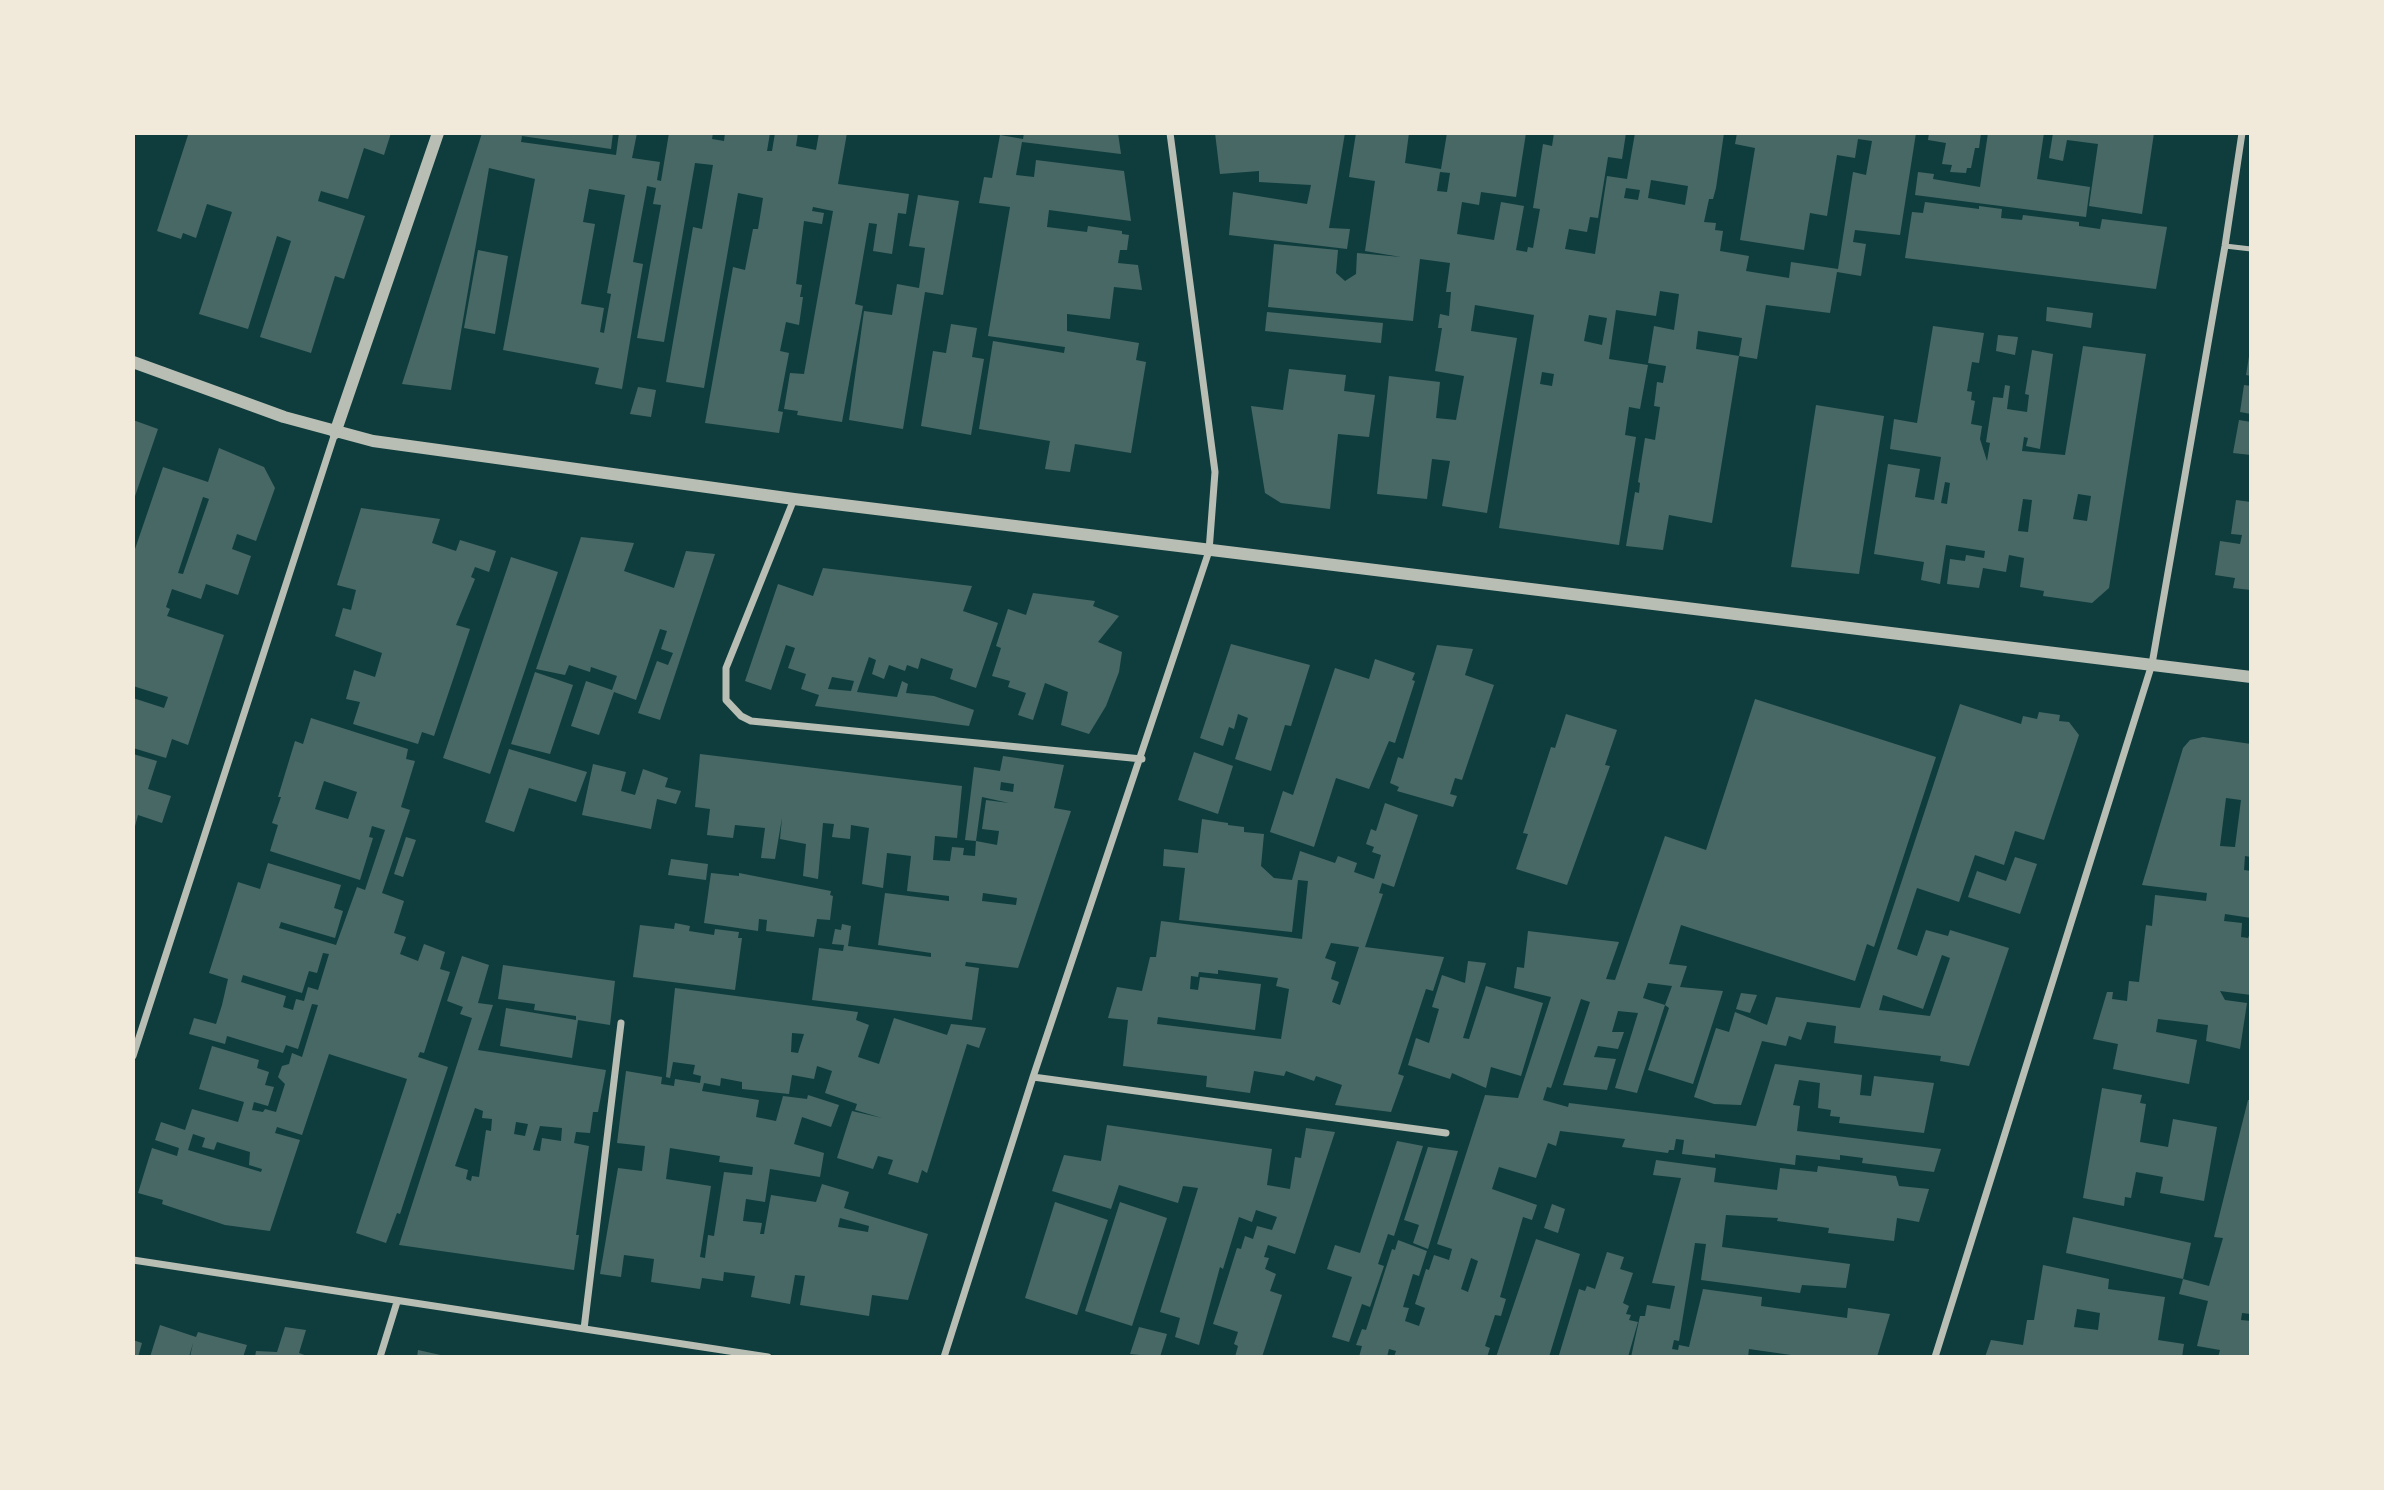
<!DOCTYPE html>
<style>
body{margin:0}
#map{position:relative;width:2384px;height:1490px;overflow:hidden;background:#0f3d3e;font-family:Raleway,sans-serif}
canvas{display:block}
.frame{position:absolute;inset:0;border:135px solid #f1e9da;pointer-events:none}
</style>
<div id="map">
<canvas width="2384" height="1490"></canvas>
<div class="frame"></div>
</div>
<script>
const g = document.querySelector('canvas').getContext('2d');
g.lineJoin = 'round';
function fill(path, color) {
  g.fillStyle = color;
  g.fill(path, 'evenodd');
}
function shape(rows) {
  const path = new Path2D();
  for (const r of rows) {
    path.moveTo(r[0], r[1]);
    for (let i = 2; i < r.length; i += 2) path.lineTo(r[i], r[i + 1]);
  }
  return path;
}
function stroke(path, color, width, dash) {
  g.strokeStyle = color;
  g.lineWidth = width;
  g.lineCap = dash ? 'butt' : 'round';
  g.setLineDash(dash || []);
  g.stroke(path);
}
const building = shape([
 [183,133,391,133,384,155,364,148,348,199,321,191,318,201,365,216,344,279,335,276,311,353,260,337,291,241,277,236,248,329,199,314,232,212,207,204,196,238,183,233,181,239,157,231,188,135],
 [482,133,613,133,611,149,522,136,521,142,616,155,619,133,637,133,632,158,660,162,657,180,661,181,669,133,713,133,712,139,724,141,725,133,770,133,767,151,772,151,775,133,798,133,796,146,816,150,819,133,847,133,838,184,909,194,906,214,898,213,892,254,873,251,877,224,869,223,855,304,863,306,842,422,797,415,798,411,784,409,790,373,804,374,833,211,813,207,812,211,824,213,822,224,804,221,796,284,802,285,800,297,803,297,799,325,786,322,780,351,789,353,778,411,783,412,779,433,705,423,733,267,745,270,753,229,758,229,763,198,738,193,704,388,666,382,693,227,702,229,713,165,695,163,664,342,637,338,661,205,653,204,656,188,647,186,633,262,643,264,622,389,595,384,599,368,503,350,535,179,489,168,451,390,402,384],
 [589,189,625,195,607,293,611,294,604,333,600,332,604,308,581,304,595,224,583,222],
 [1024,133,1118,133,1121,154,1022,142,1016,175,1034,177,1036,160,1124,171,1131,221,1049,210,1047,227,1087,232,1088,226,1122,231,1122,234,1129,235,1127,250,1120,250,1118,263,1138,265,1142,290,1114,287,1110,319,1067,314,1067,331,1139,343,1136,360,1146,362,1131,453,1075,444,1070,472,1045,469,1050,441,979,429,993,341,1064,353,1065,347,988,336,1010,207,979,203,984,177,992,178,1000,135,1023,139],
 [1215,133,1345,133,1329,228,1350,229,1347,249,1229,235,1233,192,1307,204,1311,185,1259,182,1259,171,1220,174],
 [1356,133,1409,133,1405,163,1441,169,1447,133,1526,133,1516,197,1481,192,1479,205,1462,202,1457,234,1494,240,1501,202,1524,206,1516,250,1527,252,1528,247,1533,248,1540,209,1533,208,1543,144,1552,146,1554,133,1626,133,1622,159,1608,157,1598,218,1590,217,1587,232,1569,229,1565,249,1595,254,1607,176,1627,179,1635,133,1724,133,1716,188,1713,199,1709,199,1704,222,1716,223,1715,230,1723,231,1720,251,1749,256,1746,271,1789,278,1791,262,1838,269,1853,172,1866,175,1872,141,1858,139,1855,158,1837,155,1827,216,1810,213,1804,250,1740,240,1755,148,1735,144,1737,133,1916,133,1900,235,1855,230,1853,242,1866,244,1861,276,1837,272,1830,313,1766,305,1757,359,1739,356,1742,338,1698,331,1696,349,1739,356,1712,523,1669,515,1663,550,1626,546,1635,492,1639,493,1640,483,1638,482,1645,438,1655,440,1660,407,1654,406,1657,382,1663,383,1666,366,1648,363,1654,326,1674,330,1679,294,1660,291,1656,316,1616,310,1609,359,1648,365,1640,409,1629,407,1625,435,1636,437,1619,545,1499,528,1534,315,1475,305,1471,331,1517,338,1487,513,1442,506,1450,461,1432,459,1427,499,1377,494,1389,376,1440,382,1436,418,1456,420,1464,376,1435,371,1442,328,1438,328,1440,314,1449,316,1451,292,1446,292,1450,263,1420,259,1413,321,1268,307,1274,244,1338,250,1336,273,1345,281,1356,274,1357,253,1401,257,1365,251,1375,181,1349,177],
 [1440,172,1450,173,1447,192,1437,191],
 [1651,180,1688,186,1685,205,1648,198],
 [1626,188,1640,190,1638,200,1624,198],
 [1589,315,1607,318,1602,345,1584,341],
 [1542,372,1554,374,1552,386,1540,384],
 [1929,133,1981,133,1979,148,1975,148,1971,168,1967,168,1966,173,1950,172,1952,165,1942,164,1946,143,1928,140],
 [1988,133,2044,133,2037,179,2090,187,2086,217,1915,195,1918,172,1934,174,1933,179,1980,187],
 [2053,133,2154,133,2142,214,2089,206,2098,144,2067,140,2063,161,2049,158],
 [918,195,959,201,943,295,925,292,903,429,849,420,864,311,892,315,897,284,919,288,925,248,909,246],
 [1925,202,1979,209,1979,206,2002,209,2001,218,2022,220,2023,215,2079,222,2079,226,2100,229,2102,219,2167,227,2156,289,1905,258,1912,212,1923,213],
 [478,250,508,256,495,334,464,328],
 [2047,307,2093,313,2091,328,2046,321],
 [1267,312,1383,323,1381,343,1265,331],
 [951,324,977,328,972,357,984,359,971,435,921,426,933,351,946,353],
 [1933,326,1984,333,1979,363,1972,362,1967,391,1972,392,1971,400,1975,401,1971,424,1982,426,1980,439,1987,461,1990,443,1986,442,1993,397,2003,398,2005,385,2010,386,2007,409,2027,412,2029,395,2025,394,2032,350,2053,354,2040,449,2026,446,2028,438,2024,437,2022,451,2065,455,2083,346,2146,354,2109,588,2092,603,2043,596,2044,591,2020,587,2024,558,2009,555,2006,572,1983,568,1979,588,1947,584,1950,559,1965,561,1966,555,1984,558,1985,551,1946,545,1940,584,1921,580,1924,562,1874,554,1888,464,1920,469,1915,497,1934,500,1941,457,1890,449,1894,419,1917,423],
 [1945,482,1950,483,1947,504,1941,503],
 [2078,494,2091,496,2087,521,2073,519],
 [2023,499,2032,500,2028,532,2018,531],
 [1998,335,2018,337,2015,355,1996,351],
 [2250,350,2251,350,2251,376,2246,375],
 [1289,369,1346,375,1344,391,1375,395,1369,437,1338,434,1330,509,1281,503,1265,493,1251,406,1283,410],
 [2244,385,2251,386,2251,414,2240,412],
 [638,387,656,390,651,417,630,414],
 [1816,405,1884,416,1859,574,1791,567],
 [133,420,158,429,133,502],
 [2239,420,2251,422,2251,455,2233,453],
 [219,448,264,467,275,488,256,541,237,534,232,549,251,556,238,595,206,584,201,599,172,589,166,607,170,609,167,616,224,635,188,745,172,739,166,758,133,748,133,698,164,708,168,697,133,686,133,555,163,467,208,482],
 [203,497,209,499,183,574,178,573],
 [2236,500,2251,502,2251,590,2233,588,2235,578,2215,575,2220,541,2240,544,2242,535,2231,534],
 [361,508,440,519,432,543,456,551,460,540,496,551,489,572,475,567,471,577,475,579,456,625,470,629,434,736,422,732,418,744,353,724,360,702,346,699,354,670,375,677,382,653,335,636,343,608,351,610,356,590,337,585],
 [581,537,634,543,624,571,674,588,686,551,715,554,660,720,638,713,657,661,668,665,673,653,661,649,667,631,660,629,636,700,614,692,599,735,571,726,586,681,612,690,617,676,591,667,590,672,569,665,565,675,536,669],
 [511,557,558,572,490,774,443,758],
 [823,568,972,586,963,611,998,623,976,688,950,679,953,669,921,658,918,669,907,665,905,671,889,665,884,679,872,674,876,660,869,657,857,692,897,697,902,681,908,684,906,693,934,696,974,710,969,726,815,706,819,695,801,689,806,674,788,668,795,648,786,645,771,690,745,681,778,584,813,596],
 [832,677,854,681,851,691,828,689],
 [1033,593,1095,601,1093,606,1119,616,1098,642,1122,652,1119,672,1106,706,1089,734,1061,725,1068,692,1045,683,1033,720,1018,715,1026,693,1008,687,1010,681,992,676,1001,648,996,646,1008,609,1026,615],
 [1231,644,1310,665,1291,726,1285,725,1271,771,1235,759,1248,718,1238,714,1234,729,1229,727,1223,746,1200,738],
 [1437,645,1473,649,1465,675,1494,685,1462,780,1455,778,1450,794,1457,796,1453,807,1397,791,1399,787,1390,783,1398,757,1403,759],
 [1375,659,1415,673,1412,680,1415,681,1395,743,1389,741,1369,789,1336,778,1314,847,1270,832,1283,791,1293,795,1335,668,1369,679],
 [535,672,573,685,550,754,511,744],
 [1755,699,1936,757,1874,947,1867,944,1855,981,1681,925,1669,964,1687,966,1680,987,1723,991,1693,1084,1648,1070,1669,1008,1665,1005,1637,1093,1615,1088,1638,1013,1618,1011,1612,1032,1624,1032,1618,1049,1598,1046,1594,1057,1616,1059,1607,1090,1563,1085,1590,1002,1581,999,1551,1088,1547,1087,1543,1100,1568,1107,1569,1103,1756,1126,1775,1064,1862,1075,1860,1095,1871,1096,1874,1076,1934,1083,1924,1133,1839,1123,1840,1117,1830,1116,1831,1110,1818,1108,1820,1083,1799,1080,1793,1105,1800,1106,1797,1131,1941,1149,1934,1172,1862,1163,1863,1158,1840,1155,1840,1160,1796,1155,1795,1165,1715,1154,1715,1158,1682,1154,1684,1140,1676,1139,1674,1150,1669,1150,1668,1153,1622,1147,1625,1139,1560,1131,1556,1146,1548,1143,1536,1178,1499,1167,1492,1189,1537,1205,1532,1220,1523,1217,1500,1297,1506,1299,1501,1316,1495,1315,1485,1346,1490,1348,1487,1357,1394,1357,1396,1351,1389,1349,1387,1357,1359,1357,1362,1346,1356,1345,1362,1329,1366,1330,1392,1249,1395,1250,1398,1240,1427,1251,1419,1276,1413,1274,1403,1307,1409,1308,1405,1321,1419,1326,1425,1308,1415,1304,1426,1269,1429,1270,1434,1255,1449,1260,1452,1249,1437,1244,1485,1095,1518,1098,1551,997,1514,988,1517,967,1524,968,1528,931,1619,942,1606,979,1615,980,1665,836,1706,850],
 [1648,983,1672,986,1665,1005,1643,998],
 [1471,1258,1478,1261,1468,1292,1461,1289],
 [1960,704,2021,724,2023,716,2037,719,2039,712,2060,715,2059,721,2069,722,2079,735,2044,840,2015,831,2004,865,1975,855,1959,902,1917,888,1897,949,1917,956,1926,930,1948,936,1950,930,2009,948,1969,1066,1940,1061,1941,1056,1834,1043,1836,1026,1807,1022,1801,1040,1789,1036,1786,1046,1762,1041,1741,1105,1714,1104,1694,1097,1716,1028,1729,1032,1735,1012,1767,1025,1776,997,1860,1008],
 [1942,955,1950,958,1930,1016,1879,1010,1883,995,1923,1009],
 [1566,714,1617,730,1605,765,1610,766,1567,885,1516,869,1528,834,1523,833,1551,747,1555,748],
 [311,718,408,749,406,759,415,761,401,807,410,810,382,893,404,901,394,933,406,937,400,954,418,961,424,944,445,952,440,969,450,972,424,1053,420,1052,418,1057,448,1067,400,1214,397,1213,386,1243,356,1233,407,1079,329,1054,302,1135,277,1127,275,1133,300,1140,270,1231,225,1225,162,1204,163,1200,138,1193,152,1148,177,1156,179,1148,155,1140,161,1122,185,1130,192,1109,238,1122,244,1102,199,1089,212,1046,259,1060,257,1068,269,1072,265,1085,274,1087,268,1106,254,1102,252,1110,263,1112,265,1109,276,1112,285,1084,278,1077,282,1066,289,1064,292,1053,302,1057,318,1005,312,1004,298,1049,286,1045,283,1053,227,1036,225,1044,189,1034,194,1018,216,1024,222,1005,228,979,209,973,238,882,260,889,268,863,341,885,334,908,343,911,335,938,281,922,279,928,336,945,357,887,365,890,385,830,372,826,369,837,373,838,360,880,270,851,278,825,272,823,281,797,278,797,295,741,303,744],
 [324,781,357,792,348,819,315,809],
 [323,953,329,954,318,990,308,987,304,1001,296,999,293,1010,283,1007,286,996,241,982,243,975,302,993,309,971,317,973],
 [193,1134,205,1138,202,1147,214,1150,217,1142,250,1152,249,1165,262,1169,261,1172,188,1150],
 [2203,737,2251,744,2251,857,2245,856,2244,870,2251,871,2251,918,2225,914,2224,921,2242,923,2241,937,2248,938,2251,931,2251,995,2220,991,2225,1000,2247,1003,2240,1049,2206,1041,2208,1025,2158,1019,2156,1032,2197,1040,2189,1084,2113,1069,2118,1044,2093,1039,2107,992,2113,992,2112,999,2127,1001,2129,981,2139,982,2146,925,2152,926,2155,895,2206,901,2207,893,2142,885,2183,748,2190,740],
 [2226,798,2241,800,2235,847,2220,846],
 [509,749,587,772,576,802,529,788,514,832,485,822],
 [1194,752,1233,766,1218,814,1178,800],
 [133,754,157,761,148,789,171,796,162,823,138,815,134,830],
 [700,754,962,786,957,838,935,836,933,860,950,861,952,847,964,848,963,855,975,856,976,841,997,845,999,831,982,829,986,800,1009,803,982,797,976,841,965,840,974,767,1000,771,1003,756,1064,765,1054,808,1071,811,1018,968,966,962,965,966,979,968,972,1020,812,1000,819,948,843,951,844,945,832,944,835,929,841,930,842,924,851,926,848,946,931,957,931,953,878,945,885,893,949,901,949,896,907,891,911,856,887,853,883,888,862,884,869,828,851,825,850,839,832,837,834,824,823,823,818,879,803,876,806,844,780,839,782,818,775,859,761,858,765,828,735,825,733,838,707,835,710,809,695,807],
 [1001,782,1014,784,1013,792,1000,790],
 [983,893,1017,898,1016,905,982,901],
 [593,764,626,772,621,791,635,795,643,769,668,778,665,787,681,791,676,804,657,799,651,829,582,815],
 [1385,803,1418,815,1394,887,1382,883,1379,893,1383,894,1365,947,1444,957,1433,991,1426,989,1398,1074,1404,1076,1391,1112,1335,1105,1342,1085,1316,1076,1314,1081,1286,1071,1284,1076,1254,1071,1250,1093,1206,1087,1207,1076,1123,1066,1128,1020,1108,1018,1117,987,1142,991,1150,957,1156,957,1161,921,1302,939,1308,881,1298,880,1292,932,1179,920,1185,868,1163,866,1164,849,1198,853,1202,819,1228,823,1228,825,1244,827,1244,832,1264,834,1261,866,1274,878,1292,880,1300,851,1335,863,1338,856,1357,863,1354,872,1374,879,1381,855,1372,852,1374,847,1366,844,1371,829,1376,831],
 [1331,943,1359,947,1340,1005,1332,1002,1339,982,1331,979,1336,962,1325,958],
 [1218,970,1278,978,1276,986,1289,989,1281,1039,1157,1024,1158,1017,1255,1030,1261,984,1200,977,1198,990,1190,989,1191,976,1198,977,1199,972,1218,974],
 [406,837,416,840,403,877,394,874],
 [2015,857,2037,864,2020,914,1968,897,1977,871,2006,881],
 [671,859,708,864,706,880,668,875],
 [711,873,739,876,739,873,831,891,830,895,833,896,830,920,817,919,814,937,766,931,767,920,759,919,758,931,704,923],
 [675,923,690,926,689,931,714,935,715,929,739,932,738,938,742,938,735,990,633,977,640,925,674,929],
 [462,956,489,965,478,1003,493,1005,478,1050,606,1070,598,1112,593,1112,590,1133,576,1132,574,1143,589,1146,576,1235,579,1235,574,1270,399,1245,472,1018,460,1014,463,1007,447,1001],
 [475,1108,483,1111,482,1118,492,1119,491,1131,486,1130,479,1177,472,1176,471,1181,466,1179,468,1170,455,1166],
 [516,1122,528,1124,525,1136,514,1134],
 [540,1126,562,1128,561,1141,542,1138,540,1151,533,1150],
 [1468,961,1486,963,1463,1038,1469,1039,1486,986,1543,1003,1521,1076,1491,1067,1486,1088,1452,1073,1450,1079,1408,1065,1416,1038,1429,1043,1439,1009,1432,1007,1442,975,1465,983],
 [503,965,615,981,610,1025,578,1020,572,1058,500,1046,506,1008,576,1020,576,1016,534,1010,535,1004,498,999],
 [675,988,858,1012,856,1020,869,1025,858,1057,879,1064,894,1018,947,1035,951,1024,986,1028,979,1048,967,1044,927,1173,922,1170,918,1183,888,1174,893,1160,878,1156,873,1169,837,1158,852,1111,882,1118,855,1110,857,1104,825,1093,832,1071,817,1066,814,1079,792,1075,789,1094,742,1089,742,1082,721,1078,720,1086,704,1083,702,1091,759,1100,756,1117,776,1121,783,1096,807,1099,808,1095,839,1105,831,1127,802,1117,794,1144,824,1153,820,1177,770,1169,765,1202,746,1199,743,1221,762,1223,760,1234,764,1234,771,1195,816,1202,822,1184,849,1192,844,1208,928,1234,908,1300,872,1295,869,1316,800,1305,805,1276,795,1275,790,1304,751,1297,755,1276,724,1272,723,1281,702,1278,700,1289,651,1282,654,1259,624,1255,621,1277,600,1274,618,1168,642,1171,645,1146,617,1143,626,1071,662,1077,661,1084,674,1086,675,1079,700,1083,701,1076,693,1074,695,1065,673,1062,670,1078,666,1077],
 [792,1033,804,1034,798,1053,791,1052],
 [670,1148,720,1156,719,1162,753,1167,752,1175,724,1172,714,1236,708,1235,705,1258,700,1257,711,1186,666,1179],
 [840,1218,869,1226,868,1232,838,1227],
 [1741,993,1757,995,1750,1013,1736,1009],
 [2102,1088,2142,1095,2140,1103,2146,1104,2140,1142,2168,1147,2173,1119,2217,1127,2204,1201,2160,1193,2163,1177,2136,1172,2131,1198,2125,1197,2124,1206,2083,1198],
 [2248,1100,2251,1100,2251,1314,2242,1313,2241,1320,2251,1321,2251,1357,2218,1357,2220,1350,2197,1346,2208,1301,2179,1294,2183,1279,2209,1286,2223,1238,2214,1237],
 [1107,1125,1272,1149,1267,1185,1290,1189,1295,1157,1301,1158,1306,1128,1335,1132,1295,1254,1268,1245,1264,1257,1269,1258,1265,1269,1276,1274,1270,1291,1282,1295,1262,1357,1235,1357,1238,1346,1234,1344,1238,1332,1213,1324,1237,1248,1241,1249,1245,1236,1253,1239,1257,1226,1272,1230,1277,1217,1256,1210,1252,1222,1239,1217,1223,1269,1220,1267,1199,1345,1175,1337,1180,1318,1160,1312,1198,1188,1183,1186,1178,1203,1119,1185,1111,1209,1052,1191,1064,1155,1101,1161],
 [1397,1141,1423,1146,1394,1236,1388,1234,1378,1264,1384,1266,1370,1307,1362,1304,1349,1342,1332,1337,1352,1277,1327,1269,1335,1245,1360,1253],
 [1428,1147,1458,1151,1428,1249,1413,1243,1419,1225,1404,1220],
 [1656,1160,1716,1168,1714,1182,1777,1190,1780,1168,1817,1172,1818,1166,1896,1176,1899,1186,1929,1189,1919,1222,1897,1218,1894,1241,1828,1233,1829,1228,1777,1221,1778,1218,1726,1215,1722,1247,1850,1264,1846,1288,1802,1285,1800,1293,1701,1280,1706,1244,1695,1243,1679,1341,1674,1340,1672,1349,1678,1350,1679,1345,1689,1347,1703,1289,1762,1297,1761,1306,1847,1318,1848,1308,1890,1314,1877,1357,1805,1357,1749,1349,1748,1357,1631,1357,1640,1316,1645,1316,1647,1305,1670,1309,1675,1286,1652,1283,1681,1178,1653,1175],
 [1055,1202,1108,1220,1077,1315,1025,1298],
 [1120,1202,1167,1218,1132,1326,1085,1311],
 [1552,1204,1565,1209,1558,1233,1544,1228],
 [2073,1217,2191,1243,2183,1279,2066,1253],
 [1536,1239,1580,1254,1549,1357,1496,1357],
 [1607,1252,1624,1257,1620,1269,1633,1273,1623,1303,1629,1306,1626,1314,1631,1315,1629,1320,1638,1322,1628,1357,1559,1355,1579,1289,1585,1291,1587,1286,1595,1289],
 [2043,1265,2109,1279,2108,1289,2165,1297,2158,1340,2184,1344,2182,1357,1985,1357,1991,1340,2023,1345,2027,1320,2034,1320],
 [2077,1309,2100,1313,2098,1330,2074,1327],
 [160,1325,196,1337,198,1332,247,1345,243,1357,190,1357,193,1343,189,1357,150,1357],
 [285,1327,306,1330,299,1353,310,1357,255,1357,256,1351,277,1352],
 [1139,1327,1167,1334,1160,1357,1130,1354],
 [133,1340,142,1343,138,1357,133,1357],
 [418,1350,445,1356,444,1357,417,1357]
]);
const service = shape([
 [2225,246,2251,249]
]);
const minor = shape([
 [794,499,726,668,726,700,741,716,751,721,1142,759],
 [133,1056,335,433],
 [1033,1077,1446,1133],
 [133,1260,768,1357],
 [584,1329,621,1023],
 [380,1357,397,1302],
 [944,1357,1033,1077,1209,551,1215,472,1170,133],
 [1935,1357,2152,664,2225,246,2242,133]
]);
const tertiary = shape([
 [133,362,284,417,373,441,794,499,2251,677],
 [335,433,438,133]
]);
fill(building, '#486865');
stroke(service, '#b8beb3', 5);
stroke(minor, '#b8beb3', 7);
stroke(tertiary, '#b8beb3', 12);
</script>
